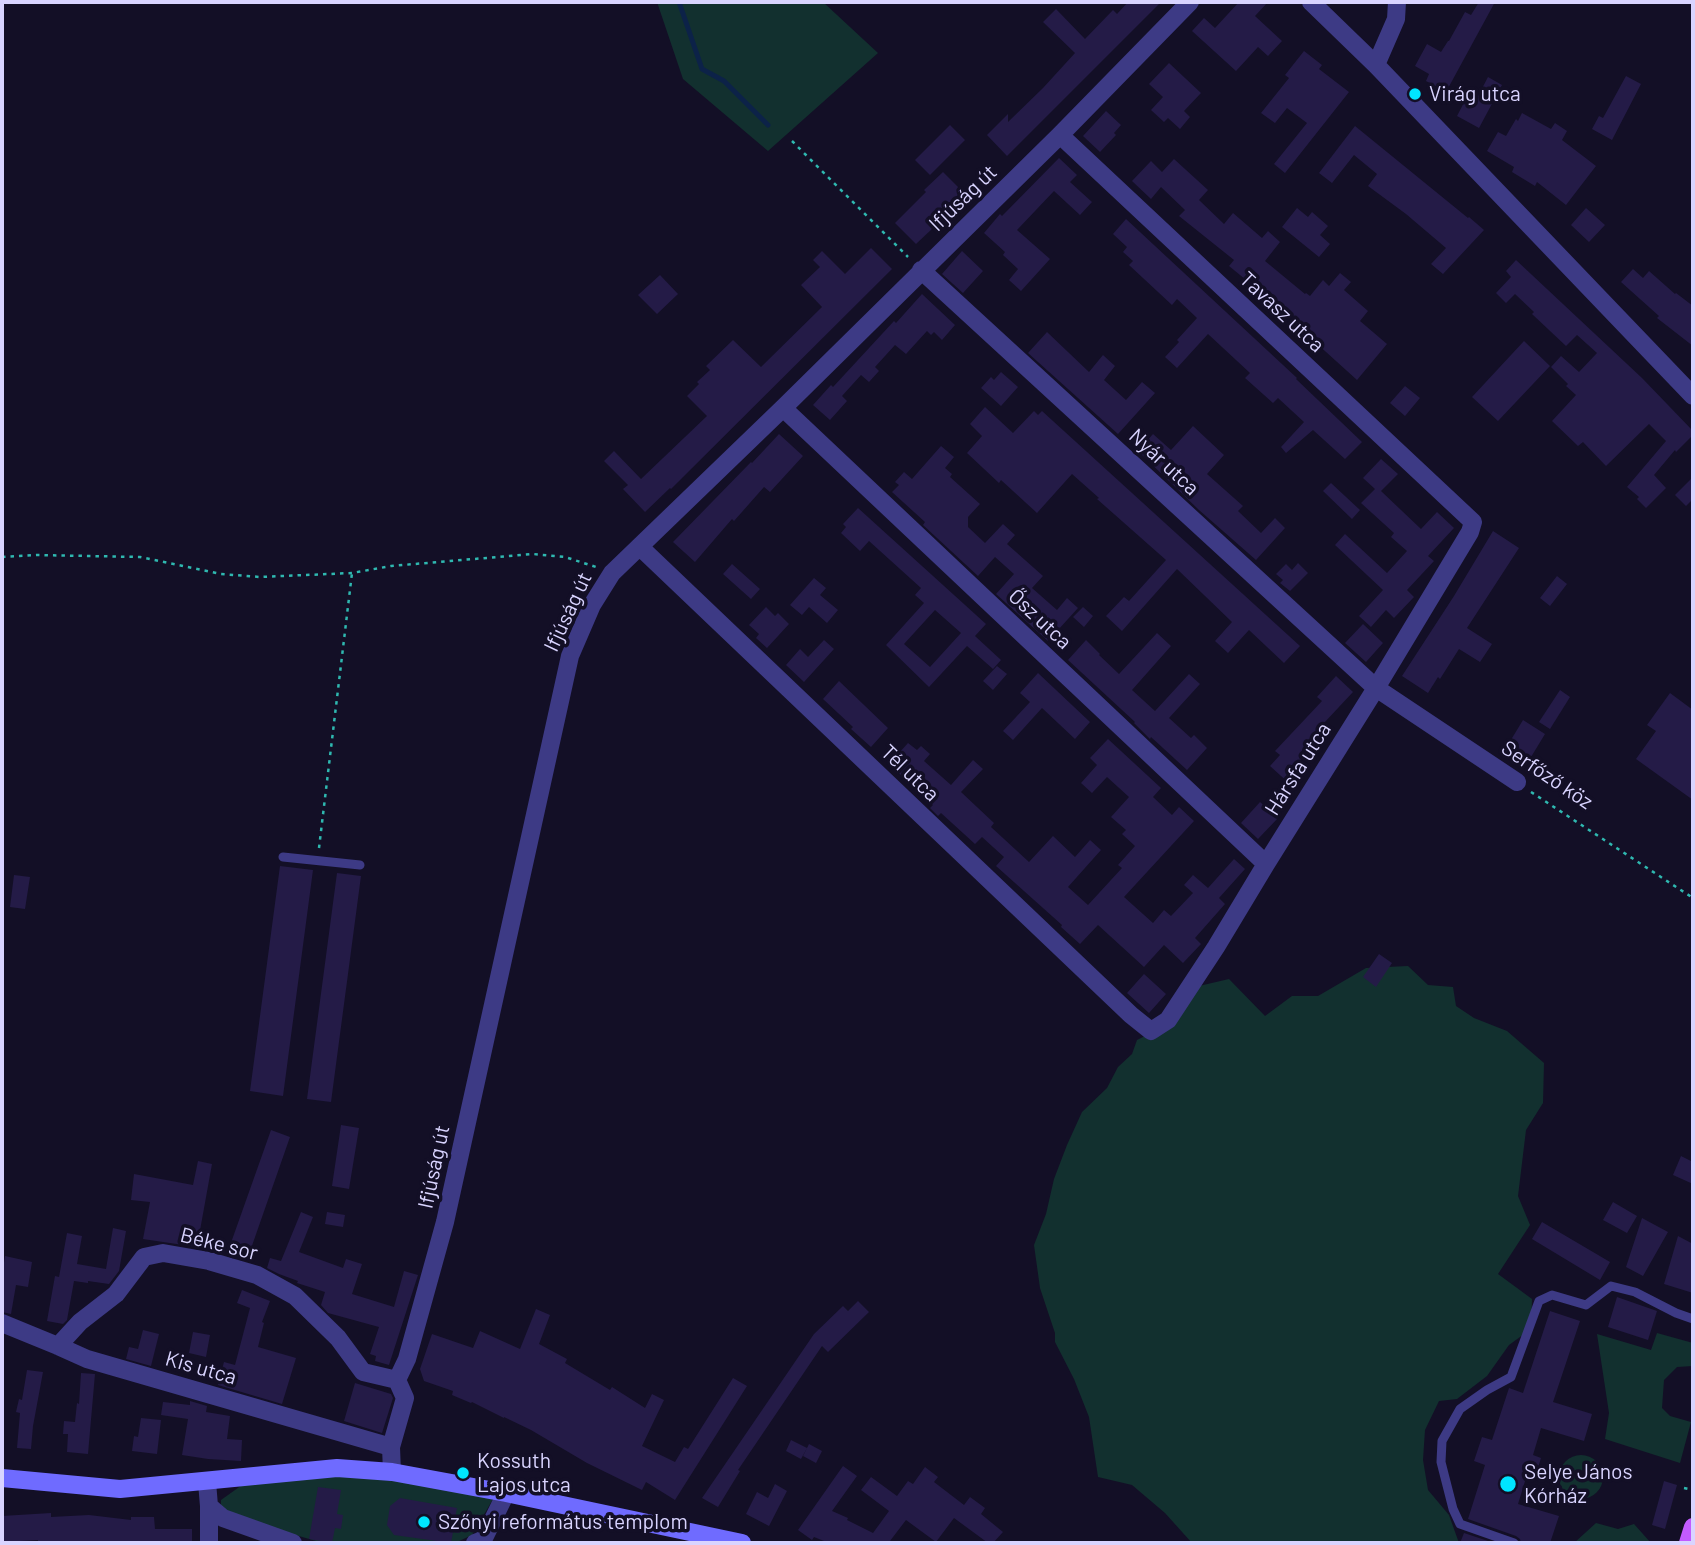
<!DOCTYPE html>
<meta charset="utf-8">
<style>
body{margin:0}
#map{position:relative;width:1695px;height:1545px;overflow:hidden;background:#130f26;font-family:Barlow,sans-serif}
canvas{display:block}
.frame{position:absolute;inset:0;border:4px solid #d9d4ff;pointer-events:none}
</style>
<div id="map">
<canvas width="1695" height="1545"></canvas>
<div class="frame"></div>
</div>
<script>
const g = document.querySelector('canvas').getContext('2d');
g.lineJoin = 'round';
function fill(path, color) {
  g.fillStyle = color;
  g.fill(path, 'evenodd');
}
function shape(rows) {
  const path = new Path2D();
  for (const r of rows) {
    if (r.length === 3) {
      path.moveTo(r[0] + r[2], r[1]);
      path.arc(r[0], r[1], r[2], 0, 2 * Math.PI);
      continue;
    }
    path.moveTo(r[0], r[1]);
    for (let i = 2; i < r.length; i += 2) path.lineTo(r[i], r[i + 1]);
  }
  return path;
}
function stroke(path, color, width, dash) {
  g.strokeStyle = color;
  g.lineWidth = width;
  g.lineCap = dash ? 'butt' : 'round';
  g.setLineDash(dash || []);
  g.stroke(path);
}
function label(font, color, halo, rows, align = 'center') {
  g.font = font + ' Barlow,sans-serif';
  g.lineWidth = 7;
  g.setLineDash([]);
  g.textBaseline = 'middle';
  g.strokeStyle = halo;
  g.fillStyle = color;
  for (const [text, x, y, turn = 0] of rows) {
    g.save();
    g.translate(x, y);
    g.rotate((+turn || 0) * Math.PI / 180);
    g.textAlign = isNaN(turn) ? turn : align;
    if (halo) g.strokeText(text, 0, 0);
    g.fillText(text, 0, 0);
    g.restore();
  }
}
const green = shape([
 [657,2,823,2,878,53,768,151,683,79],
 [1408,966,1428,985,1453,987,1456,1006,1474,1018,1507,1031,1544,1063,1543,1103,1526,1130,1518,1196,1530,1225,1498,1274,1532,1299,1531,1329,1509,1345,1487,1376,1457,1399,1439,1401,1425,1430,1423,1460,1428,1490,1449,1515,1459,1543,1192,1543,1165,1513,1132,1485,1098,1477,1089,1417,1074,1379,1055,1342,1055,1333,1040,1288,1034,1245,1046,1214,1054,1179,1067,1145,1082,1112,1107,1088,1118,1067,1132,1054,1137,1040,1159,1029,1199,986,1229,979,1265,1016,1292,996,1318,996,1366,968],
 [1657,1333,1693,1343,1693,1366,1677,1367,1664,1380,1662,1408,1670,1416,1691,1422,1680,1463,1605,1439,1609,1413,1597,1334,1651,1350],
 [1581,1477,22],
 [335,1474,390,1477,493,1499,472,1535,455,1543,323,1543,247,1521,221,1508,221,1500,242,1485],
 [1596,1523,1618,1529,1634,1524,1651,1543,1574,1543]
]);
const stream = shape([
 [679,2,702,69,724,81,768,125]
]);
const building = shape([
 [1128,2,1161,2,1007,156,987,135,1008,114,1008,122,1043,88,1075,53,1043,22,1056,9,1085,39,1113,10,1117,14],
 [1239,2,1268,2,1255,16,1282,41,1268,56,1258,47,1236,71,1192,31,1204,18,1215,28],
 [1479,2,1495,2,1446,92,1426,81,1429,74,1415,66,1427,44,1441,52,1448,41,1449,41,1465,12,1471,15],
 [1304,51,1322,65,1319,69,1349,92,1285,173,1274,164,1307,123,1287,108,1275,123,1261,113,1289,78,1285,75],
 [1169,63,1201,93,1184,111,1190,117,1180,129,1168,118,1164,122,1151,110,1163,97,1149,84],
 [1626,76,1641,84,1612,140,1592,129,1599,116,1603,118],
 [1488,77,1502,85,1479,128,1457,116,1469,93,1477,98],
 [1106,111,1121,125,1114,133,1116,135,1100,152,1083,136],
 [1522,113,1551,129,1555,123,1567,131,1562,140,1596,166,1566,205,1537,182,1535,186,1512,172,1514,167,1487,151,1498,132,1506,136,1516,119,1518,121],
 [950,125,965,140,930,175,915,160],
 [1355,126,1468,218,1469,217,1484,230,1443,274,1431,264,1446,248,1406,214,1368,186,1377,174,1354,155,1332,183,1319,173],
 [1059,158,1077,175,1070,182,1092,202,1080,215,1054,191,1017,230,1050,259,1021,291,1009,280,1018,269,1003,255,1005,252,984,233,1000,214,1002,216],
 [1174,159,1208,190,1199,200,1224,224,1233,213,1262,238,1268,231,1280,242,1265,261,1305,294,1306,293,1310,296,1323,280,1329,286,1340,273,1351,282,1344,290,1368,311,1360,321,1387,344,1357,380,1315,342,1318,339,1229,266,1234,260,1179,216,1185,210,1161,187,1151,199,1132,181,1151,161,1162,172],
 [943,172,965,194,932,227,933,228,916,244,895,223,926,192,924,190],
 [1297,208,1308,217,1312,212,1328,226,1320,235,1330,244,1319,257,1282,227],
 [1586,208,1605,225,1589,242,1571,225],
 [1126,219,1297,378,1296,379,1362,442,1345,459,1313,430,1286,453,1281,447,1304,422,1278,398,1273,403,1245,378,1250,373,1208,334,1177,368,1165,357,1179,342,1177,340,1197,318,1177,299,1172,305,1129,265,1133,261,1123,252,1127,247,1113,234],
 [871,248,892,269,671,489,670,488,645,512,623,489,628,485,604,461,614,451,641,479,707,416,687,396,699,384,697,382,710,370,706,366,733,340,761,367,822,307,801,285,820,267,813,260,822,251,845,274],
 [962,251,983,271,963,293,942,274],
 [1516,260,1642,378,1693,431,1693,435,1676,452,1675,450,1654,475,1666,488,1646,508,1637,499,1639,497,1627,487,1666,441,1649,424,1606,466,1583,442,1578,446,1552,421,1576,395,1566,386,1568,384,1551,367,1561,356,1579,372,1597,353,1577,335,1566,346,1532,314,1534,312,1515,294,1506,303,1496,293,1511,277,1506,271],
 [1633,269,1643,278,1649,271,1675,294,1676,293,1693,306,1693,346,1657,318,1659,316,1621,282],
 [660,275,678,294,657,314,638,295],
 [922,294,955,325,942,340,934,332,931,335,927,331,906,354,895,345,875,367,879,371,869,382,861,375,842,396,847,401,830,420,813,405,831,385,833,387,894,321,896,323],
 [1047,332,1089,372,1103,355,1115,366,1104,380,1126,400,1142,382,1155,393,1118,434,1028,353],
 [1524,341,1550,366,1498,421,1472,397],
 [1001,372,1018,387,1001,406,981,388,991,377,994,380],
 [1405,386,1420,398,1405,416,1390,403],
 [985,407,1013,433,1034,411,1038,415,1042,411,1300,646,1284,663,1249,630,1228,653,1215,641,1232,622,1177,569,1122,631,1106,616,1124,597,1129,601,1166,560,1097,499,1099,498,1072,474,1037,513,1001,480,999,483,967,453,982,436,970,424],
 [1193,426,1224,455,1207,474,1243,506,1238,511,1261,533,1275,518,1285,528,1256,560,1199,510,1138,451,1153,434,1171,450],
 [779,434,803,456,770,492,764,487,734,521,732,519,695,562,673,542,751,462,752,463],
 [941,446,954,457,945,468,952,474,950,477,980,504,968,517,968,527,985,543,1003,524,1015,535,1007,544,1043,576,1032,588,1057,610,1067,598,1078,608,1048,641,996,594,1014,574,995,557,978,576,923,525,925,522,892,492,899,485,895,482,904,472,912,479],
 [1381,459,1398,474,1381,491,1421,529,1437,512,1454,528,1428,556,1434,561,1407,590,1414,597,1394,618,1386,610,1371,627,1359,616,1383,590,1335,545,1345,534,1387,573,1407,551,1391,537,1394,533,1361,503,1375,489,1363,478],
 [1693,477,1693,499,1686,506,1675,495],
 [1331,483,1360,510,1352,519,1323,491],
 [858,508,986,624,975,636,1001,660,993,669,967,646,929,687,886,645,924,603,915,595,921,588,869,541,860,551,841,533,846,527,843,524],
 [935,610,961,633,930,667,904,644],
 [1493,531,1519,548,1467,628,1492,644,1480,662,1459,649,1440,679,1438,677,1428,693,1402,676,1454,596],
 [1298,563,1308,573,1290,591,1280,583,1283,580,1276,574,1286,564,1292,570],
 [732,564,760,589,751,599,723,574],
 [1557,576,1567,584,1550,606,1540,598],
 [814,578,826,588,820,595,838,610,827,623,809,607,802,615,790,605],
 [766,607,775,616,778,613,789,624,767,648,756,638,759,634,749,625],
 [1083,607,1093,616,1084,627,1073,617],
 [1363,624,1383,643,1366,662,1345,643],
 [1157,633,1171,646,1132,690,1155,711,1189,674,1200,684,1169,718,1191,738,1194,735,1207,748,1187,770,1151,737,1150,739,1134,723,1135,722,1068,660,1086,640,1100,654,1099,655,1119,674],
 [824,640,834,649,804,682,786,665,800,649,808,657],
 [997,666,1007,674,993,690,983,681],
 [1038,673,1090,722,1075,739,1042,708,1013,740,1003,731,1030,702,1020,693],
 [1336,676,1353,692,1324,723,1329,727,1299,758,1308,766,1291,785,1270,766,1280,755,1275,751,1322,701,1317,697],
 [839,681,888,728,871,747,851,729,853,727,823,699],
 [1560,690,1570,697,1550,729,1539,722],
 [1670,693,1693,710,1693,800,1636,759,1656,731,1647,725],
 [1523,720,1545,734,1528,762,1506,748],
 [1108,739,1161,788,1153,797,1172,815,1179,807,1194,821,1124,897,1153,923,1164,910,1171,916,1193,893,1184,885,1193,875,1208,888,1234,859,1245,869,1219,898,1225,904,1195,938,1201,944,1183,963,1164,945,1144,967,1098,925,1080,944,1061,927,1062,925,996,866,1004,857,982,837,975,844,941,813,938,816,930,808,933,805,889,764,908,743,917,750,921,746,930,754,924,761,951,785,973,760,983,769,961,792,994,823,991,827,1029,862,1053,836,1075,857,1090,840,1101,850,1068,887,1088,905,1122,868,1118,865,1135,846,1122,834,1126,830,1111,817,1129,797,1107,777,1092,793,1081,783,1097,765,1090,758],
 [1260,802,1278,818,1258,839,1241,823],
 [280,866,313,870,283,1096,250,1091],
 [337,873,361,876,331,1102,307,1099],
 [14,875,30,877,25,909,10,907],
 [1379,954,1392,963,1376,987,1363,977],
 [1144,974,1166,994,1149,1013,1127,993],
 [341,1125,359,1128,349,1189,332,1186],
 [271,1130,290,1137,247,1260,227,1254],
 [1681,1156,1693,1162,1693,1184,1673,1175],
 [198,1161,212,1164,197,1247,143,1239,150,1202,131,1200,134,1174,193,1185],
 [1613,1202,1637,1216,1627,1233,1603,1220],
 [301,1212,313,1217,299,1252,343,1268,346,1259,362,1264,352,1294,394,1307,404,1271,418,1275,389,1365,375,1361,376,1356,370,1354,379,1327,328,1313,321,1305,325,1292,297,1283,298,1281,279,1274,267,1268,270,1258,281,1261],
 [327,1212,345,1215,343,1227,325,1224],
 [1642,1218,1668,1232,1643,1276,1626,1267],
 [1542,1222,1610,1262,1600,1280,1532,1239],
 [113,1228,126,1231,119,1271,109,1284,88,1281,88,1283,74,1281,67,1320,63,1324,47,1321,55,1276,59,1277,67,1233,82,1236,77,1264,106,1269],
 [1678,1236,1693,1244,1693,1293,1664,1284],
 [5,1256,32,1262,28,1287,16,1285,11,1314,2,1312,2,1276],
 [242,1290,270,1301,262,1322,264,1323,258,1347,296,1358,282,1404,218,1385,224,1362,235,1365,250,1308,237,1303],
 [1617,1297,1657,1311,1648,1340,1608,1327],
 [858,1301,869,1312,828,1352,822,1346,738,1470,740,1471,718,1507,702,1498,814,1334,843,1306,848,1311],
 [536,1309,550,1315,539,1344,567,1359,565,1363,610,1390,612,1387,645,1408,652,1394,664,1400,642,1446,675,1462,684,1447,688,1449,733,1378,747,1386,675,1500,646,1482,642,1490,587,1463,531,1430,504,1417,504,1418,472,1402,471,1403,452,1395,453,1391,424,1381,420,1369,432,1334,473,1348,480,1331,520,1349],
 [1550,1311,1580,1321,1553,1402,1592,1414,1584,1441,1541,1428,1533,1455,1541,1458,1534,1481,1526,1478,1518,1504,1559,1516,1550,1543,1521,1543,1520,1539,1516,1536,1468,1519,1485,1465,1474,1461,1482,1437,1492,1440,1509,1388,1523,1393],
 [143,1330,159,1334,151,1366,126,1359,129,1347,138,1349],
 [193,1332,210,1335,206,1357,189,1353],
 [27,1370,43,1372,33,1426,31,1449,17,1448,20,1413,16,1412,19,1399,22,1400],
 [81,1373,95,1374,88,1454,67,1452,68,1434,63,1434,64,1421,75,1422,77,1403,79,1404],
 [355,1383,391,1394,393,1398,382,1433,344,1421],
 [190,1401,207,1406,206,1412,230,1416,227,1439,242,1440,241,1461,208,1459,182,1455,188,1419,161,1415,163,1402,190,1405],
 [141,1418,161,1420,157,1454,132,1451,134,1436,138,1437],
 [791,1440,807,1448,801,1459,786,1451],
 [809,1444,822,1451,816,1463,803,1456],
 [843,1466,857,1476,832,1511,848,1518,847,1520,873,1533,889,1511,861,1490,871,1477,897,1496,908,1481,913,1484,925,1467,938,1477,934,1482,964,1505,970,1497,985,1508,981,1514,1003,1532,993,1543,988,1543,954,1518,936,1542,906,1520,890,1541,894,1543,829,1543,814,1537,812,1540,798,1530],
 [1664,1481,1677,1485,1665,1529,1652,1525],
 [775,1484,787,1491,769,1526,746,1514,757,1492,768,1498],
 [318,1487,341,1490,337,1514,343,1515,341,1529,335,1528,332,1543,309,1539],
 [400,1498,457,1508,455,1518,461,1519,459,1533,453,1532,451,1543,394,1535,387,1525,390,1506],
 [51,1513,51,1517,89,1515,131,1520,131,1517,154,1517,155,1529,192,1529,192,1543,38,1543,38,1540,2,1542,2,1516],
 [1464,1533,1494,1543,1460,1543]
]);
const path = shape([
 [792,141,908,257],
 [2,557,37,555,140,557,221,574,260,577,352,573,391,566,533,554,565,557,596,567],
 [1531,792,1693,898],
 [319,848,352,573],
 [1684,1488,1693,1490]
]);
const lane = shape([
 [283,857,360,865],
 [1514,1543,1460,1524,1453,1509,1441,1462,1442,1441,1460,1409,1487,1390,1511,1377,1539,1301,1552,1295,1586,1305,1611,1286,1635,1292,1676,1313,1693,1319]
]);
const street = shape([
 [1311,2,1376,65,1693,396],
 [1376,65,1396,19,1397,2],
 [921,270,1376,688,1517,782],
 [783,408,1266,864],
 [640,547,1131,1015,1151,1031,1168,1020,1216,947,1266,864,1376,688,1470,532,1473,522,1060,135],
 [2,1323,58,1346,87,1359,391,1447],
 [58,1346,80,1322,116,1294,144,1257,163,1253,209,1261,257,1275,295,1296,338,1338,363,1372,397,1380],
 [397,1380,407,1359,445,1222,570,656,592,605,612,573,783,408,1060,135,1190,2],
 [392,1472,391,1447,405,1398,397,1380],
 [207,1482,209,1506,209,1543],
 [209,1506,223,1518,293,1543],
 [475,1543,483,1540,506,1493]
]);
const secondary = shape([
 [2,1478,120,1489,337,1468,392,1472,506,1493,742,1543]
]);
const primary = shape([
 [1688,1543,1693,1527]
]);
const markers = [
 [1415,94,7,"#00e5ff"],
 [463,1473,7,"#00e5ff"],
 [1508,1484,9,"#00e5ff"],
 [424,1522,7,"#00e5ff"]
];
const poiNames = [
 ["Virág utca",1429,94],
 ["Kossuth",477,1461],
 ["Lajos utca",477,1485],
 ["Selye János",1524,1472],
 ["Kórház",1524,1496],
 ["Szőnyi református templom",438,1522]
];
const streetNames = [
 ["Ifjúság út",963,198,-44],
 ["Tavasz utca",1282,312,43],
 ["Nyár utca",1164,462,43],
 ["Ifjúság út",568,612,-65],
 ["Ősz utca",1040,619,43],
 ["Hársfa utca",1298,769,-58],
 ["Tél utca",910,773,44],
 ["Serfőző köz",1547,775,34],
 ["Ifjúság út",434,1167,-78],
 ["Béke sor",219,1244,14],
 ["Kis utca",201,1368,16]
];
fill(green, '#12302f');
stroke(stream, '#0c2248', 5);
fill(building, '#241b47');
stroke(path, '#2fb8b0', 2.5, [3.5, 5]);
stroke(lane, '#3d3a85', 9);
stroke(street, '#3d3a85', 18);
stroke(secondary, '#6f6bff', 18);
stroke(primary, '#c25bff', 18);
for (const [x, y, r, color] of markers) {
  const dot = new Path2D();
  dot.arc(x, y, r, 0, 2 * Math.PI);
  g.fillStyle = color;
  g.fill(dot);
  stroke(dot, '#130f26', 2.5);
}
label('21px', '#d9d4ff', '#130f26', poiNames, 'left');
label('21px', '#d9d4ff', '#130f26', streetNames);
</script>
